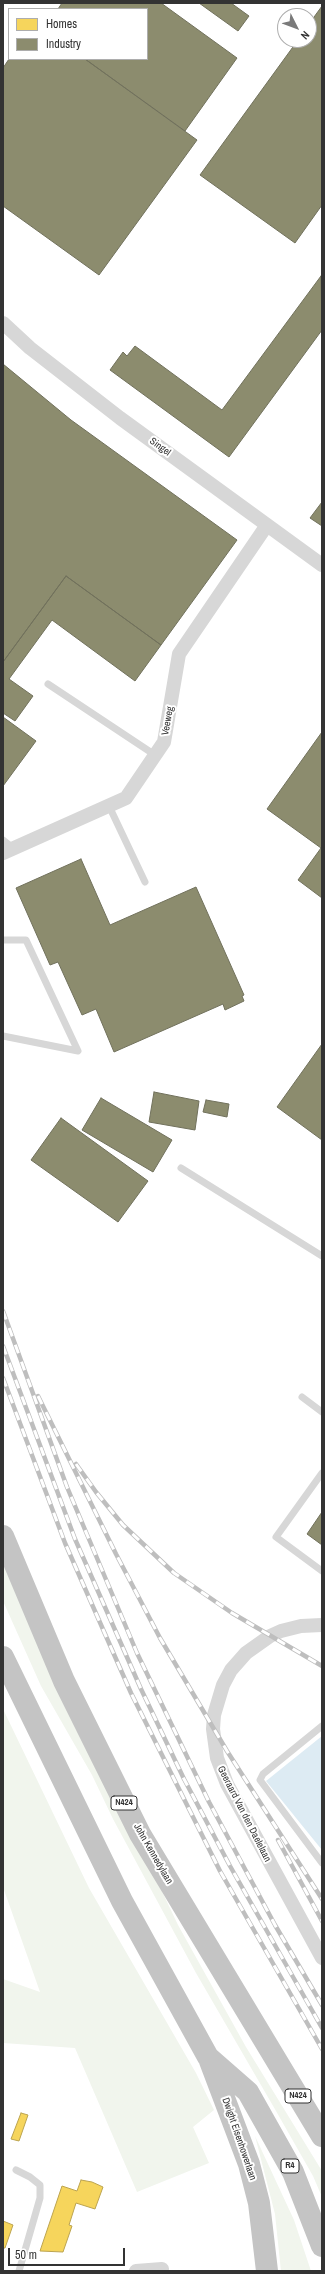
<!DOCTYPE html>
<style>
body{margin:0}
#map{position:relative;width:325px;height:2274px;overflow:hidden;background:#fff;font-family:"Archivo Narrow",sans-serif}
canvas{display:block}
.frame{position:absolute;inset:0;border:4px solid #333;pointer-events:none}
.legend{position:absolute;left:8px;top:8px;width:140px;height:52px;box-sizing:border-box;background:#fff;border:1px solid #adadad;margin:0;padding:5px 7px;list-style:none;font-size:12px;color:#333}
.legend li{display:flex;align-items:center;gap:8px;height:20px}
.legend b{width:20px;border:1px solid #adadad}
.north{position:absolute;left:277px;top:8px;width:40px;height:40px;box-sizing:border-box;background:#fff;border:1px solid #adadad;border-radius:50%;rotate:132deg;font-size:11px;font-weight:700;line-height:16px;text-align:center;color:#333}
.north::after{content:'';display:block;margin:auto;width:14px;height:18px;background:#7a7a7a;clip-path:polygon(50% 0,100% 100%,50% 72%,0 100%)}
.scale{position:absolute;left:8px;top:2248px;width:117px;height:18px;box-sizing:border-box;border:2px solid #333;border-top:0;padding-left:5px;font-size:12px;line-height:14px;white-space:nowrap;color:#333;-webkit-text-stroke:3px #fff;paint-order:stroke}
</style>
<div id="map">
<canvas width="325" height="2274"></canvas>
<div class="frame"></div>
<ul class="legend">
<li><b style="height:11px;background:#f6d55c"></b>Homes</li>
<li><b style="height:11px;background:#8c8c6e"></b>Industry</li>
</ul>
<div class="north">N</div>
<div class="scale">50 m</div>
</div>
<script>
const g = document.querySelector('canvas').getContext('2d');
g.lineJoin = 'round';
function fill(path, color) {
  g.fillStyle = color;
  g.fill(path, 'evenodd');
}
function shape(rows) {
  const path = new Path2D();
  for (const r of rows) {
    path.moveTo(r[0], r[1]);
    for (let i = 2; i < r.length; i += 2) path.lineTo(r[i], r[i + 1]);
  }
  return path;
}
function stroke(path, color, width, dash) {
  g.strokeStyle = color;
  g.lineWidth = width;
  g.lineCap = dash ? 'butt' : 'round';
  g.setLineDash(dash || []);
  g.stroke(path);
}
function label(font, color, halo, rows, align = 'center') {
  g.font = font + ' "Archivo Narrow",sans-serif';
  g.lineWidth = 4;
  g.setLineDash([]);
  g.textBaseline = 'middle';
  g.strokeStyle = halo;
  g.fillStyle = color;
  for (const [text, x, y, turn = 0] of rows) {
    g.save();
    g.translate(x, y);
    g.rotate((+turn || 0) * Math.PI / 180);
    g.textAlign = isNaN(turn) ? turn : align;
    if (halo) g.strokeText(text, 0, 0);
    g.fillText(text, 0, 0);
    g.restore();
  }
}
const green = shape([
 [3,1557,178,1925,246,2047,322,2171,322,2197,313,2176,276,2111,196,1973,113,1819,92,1775,41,1686,3,1601],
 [3,1709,89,1888,196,2073,214,2110,193,2127,209,2163,137,2192,75,2048,3,2043,3,1979,40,1992,3,1887],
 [255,2136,294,2220,311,2271,281,2271,275,2214]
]);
const water = shape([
 [322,1736,322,1850,266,1781]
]);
const homes = shape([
 [21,2113,28,2115,19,2141,11,2139,21,2113],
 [81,2180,92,2182,103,2187,95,2209,76,2203,69,2225,72,2226,63,2252,40,2251,62,2186,77,2191,81,2180],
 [3,2221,13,2225,5,2248,3,2248,3,2221]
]);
const industry = shape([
 [62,3,161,3,237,58,185,131,85,59,147,59,147,9,58,9,62,3],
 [199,3,231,3,249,16,238,31,199,3],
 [322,6,322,205,295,243,200,175,298,40,309,40,309,24,322,6],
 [9,59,85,59,197,140,99,275,3,206,3,68,9,59],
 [321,276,322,330,229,457,110,370,123,352,127,356,135,346,222,410,321,276],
 [3,364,71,420,237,540,161,645,66,576,3,662,3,364],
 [322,502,322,526,310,518,322,502],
 [66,576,161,645,135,681,52,620,9,679,33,696,15,721,3,713,3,662,66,576],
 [3,717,36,741,3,786,3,717],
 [322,732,322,898,298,880,321,848,267,809,322,732],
 [81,859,110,925,196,887,244,995,242,996,244,1001,225,1010,223,1004,114,1052,96,1009,82,1015,58,962,50,965,16,888,81,859],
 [322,1044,322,1140,277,1107,322,1044],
 [154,1092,199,1101,195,1130,149,1122,154,1092],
 [101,1098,172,1140,153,1172,82,1130,101,1098],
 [206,1100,229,1104,227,1117,203,1112,206,1100],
 [61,1118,148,1181,118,1222,31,1160,61,1118],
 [322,1512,322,1545,307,1534,322,1512]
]);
const lane = shape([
 [48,684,155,755],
 [109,806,145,882],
 [3,840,13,848],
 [3,940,26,940,78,1051,3,1036],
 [181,1168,322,1256],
 [302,1397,322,1412],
 [322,1473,276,1537,322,1571],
 [322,1726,263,1774,260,1780,322,1863],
 [16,2170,30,2177,40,2185,40,2198,19,2271]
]);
const street = shape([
 [3,323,30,348,120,418,322,565],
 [3,853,126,798,164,742,179,654,267,525],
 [322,1625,301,1626,281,1631,270,1636,246,1653,231,1670,223,1685,214,1715,213,1729,217,1758,227,1784,322,1958],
 [136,2271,162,2269]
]);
const highway = shape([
 [3,1536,64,1681,140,1834,322,2136],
 [3,1657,122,1901,208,2057,248,2092,293,2172,322,2246],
 [210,2061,249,2164,259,2203,267,2271]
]);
const rail = shape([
 [3,1311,67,1487,137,1653,209,1802,275,1925,322,2005],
 [3,1346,75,1539,141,1689,184,1779,230,1866,322,2028],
 [3,1378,65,1543,131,1693,220,1871,322,2049],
 [38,1396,116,1554,160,1638,227,1751,322,1899],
 [76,1464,96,1492,123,1525,174,1573,232,1613,322,1666],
 [278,1840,322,1921]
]);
const shields = [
 [124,1803,26],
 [298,2096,26],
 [290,2166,18]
];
const shieldNames = [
 ["N424",124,1803],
 ["N424",298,2096],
 ["R4",290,2166]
];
const streetNames = [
 ["Singel",160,447,36],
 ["Veeweg",168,721,-80],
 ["Geeraard Van den Daelelaan",244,1814,63],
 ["John Kennedylaan",153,1854,60],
 ["Dwight Eisenhowerlaan",239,2139,71]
];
fill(green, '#f1f5ed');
fill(water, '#ddebf3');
fill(homes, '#f6d55c');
stroke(homes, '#bca450', 1);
fill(industry, '#8c8c6e');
stroke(industry, '#71715c', 1);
stroke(lane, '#d7d7d7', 7);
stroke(street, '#d7d7d7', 14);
stroke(highway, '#c4c4c4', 22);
stroke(rail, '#bebebe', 4.5);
stroke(rail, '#fff', 3, [9]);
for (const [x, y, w] of shields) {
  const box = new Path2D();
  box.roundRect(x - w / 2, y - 7, w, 14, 3);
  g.fillStyle = '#fff';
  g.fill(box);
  stroke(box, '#333', 1);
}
label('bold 9px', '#333', null, shieldNames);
label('10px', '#333', '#fff', streetNames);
</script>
